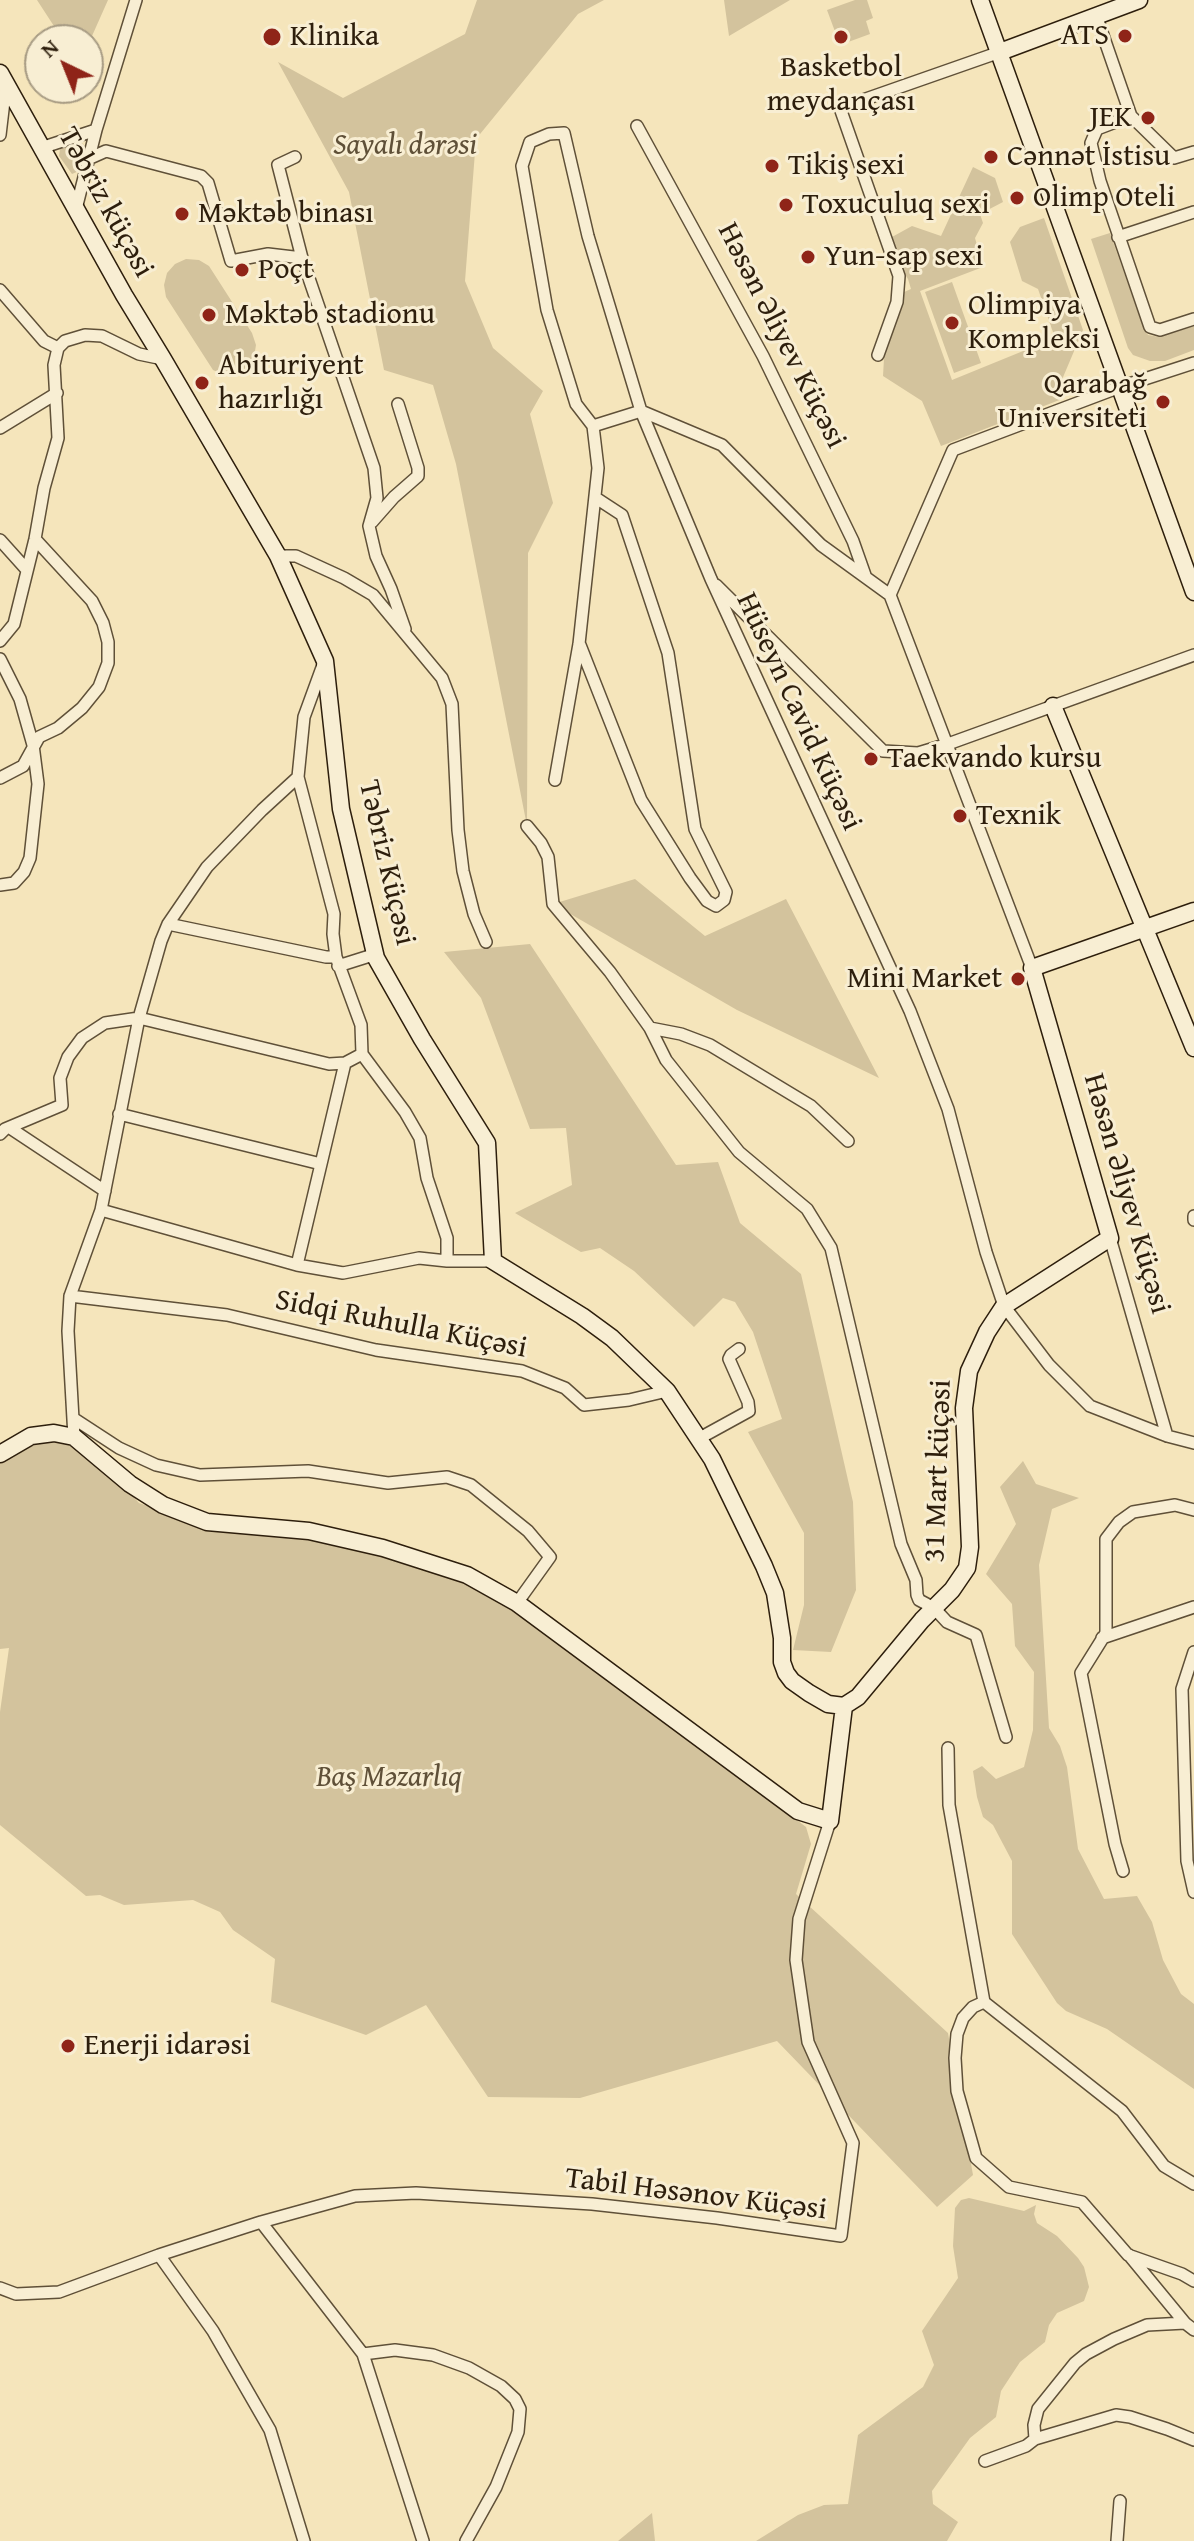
<!DOCTYPE html>
<meta charset="utf-8">
<style>
body{margin:0}
#map{position:relative;width:1194px;height:2541px;overflow:hidden;background:#f5e5bb;font-family:"Gentium Book Plus",serif}
canvas{display:block}
.north{position:absolute;left:24px;top:24px;width:80px;height:80px;box-sizing:border-box;background:#f8eed3;border:2px solid #a79b83;border-radius:50%;rotate:317deg;font-size:22px;font-weight:700;line-height:32px;text-align:center;color:#2d1e0c}
.north::after{content:'';display:block;margin:auto;width:28px;height:36px;background:#8f2418;clip-path:polygon(50% 0,100% 100%,50% 72%,0 100%)}
</style>
<div id="map">
<canvas width="1194" height="2541"></canvas>
<div class="north">N</div>
</div>
<script>
const g = document.querySelector('canvas').getContext('2d');
g.lineJoin = 'round';
function fill(path, color) {
  g.fillStyle = color;
  g.fill(path, 'evenodd');
}
function shape(rows) {
  const path = new Path2D();
  for (const r of rows) {
    path.moveTo(r[0], r[1]);
    for (let i = 2; i < r.length; i += 2) path.lineTo(r[i], r[i + 1]);
  }
  return path;
}
function stroke(path, color, width, dash) {
  g.strokeStyle = color;
  g.lineWidth = width;
  g.lineCap = dash ? 'butt' : 'round';
  g.setLineDash(dash || []);
  g.stroke(path);
}
function label(font, color, halo, rows, align = 'center') {
  g.font = font + ' "Gentium Book Plus",serif';
  g.lineWidth = 6;
  g.setLineDash([]);
  g.textBaseline = 'middle';
  g.strokeStyle = halo;
  g.fillStyle = color;
  for (const [text, x, y, turn = 0] of rows) {
    g.save();
    g.translate(x, y);
    g.rotate((+turn || 0) * Math.PI / 180);
    g.textAlign = isNaN(turn) ? turn : align;
    if (halo) g.strokeText(text, 0, 0);
    g.fillText(text, 0, 0);
    g.restore();
  }
}
const green = shape([
 [37,0,108,0,92,36,77,40,63,40],
 [477,0,604,0,578,14,476,139,465,281,493,348,543,391,530,414,553,503,528,553,527,826,456,464,433,385,384,370,349,192,278,62,343,98,465,34],
 [724,0,790,0,729,36],
 [855,0,867,0,873,18,866,21,870,34,840,45,827,10],
 [79,140,86,147,86,152,81,170,72,174,59,156,60,149],
 [973,167,995,178,1003,202,980,214,983,223,975,238,983,267,920,291,952,380,1055,338,1038,289,1022,281,1010,242,1020,227,1044,218,1083,330,1058,389,1062,399,941,446,922,401,883,376,885,341,902,293,911,289,908,279,897,262,890,242,892,237,912,226,941,236],
 [1110,233,1144,329,1148,335,1159,337,1194,326,1194,350,1165,361,1150,361,1133,355,1128,348,1091,239],
 [186,259,199,260,209,266,252,333,256,345,254,357,242,372,224,375,213,370,166,297,164,285,167,273,175,264],
 [952,282,981,363,954,373,925,292],
 [635,879,705,936,786,899,879,1078,737,1010,553,904],
 [530,944,676,1165,718,1162,740,1223,801,1274,853,1502,856,1590,831,1652,793,1650,804,1605,804,1533,748,1432,782,1419,753,1332,735,1302,723,1298,694,1327,634,1271,600,1248,581,1252,515,1213,572,1185,566,1128,530,1129,481,998,444,952],
 [65,1438,112,1473,139,1503,199,1523,309,1535,457,1572,509,1601,806,1827,811,1844,796,1894,948,2033,973,2175,937,2207,777,2041,580,2098,488,2097,426,2005,366,2035,271,2002,275,1959,233,1930,220,1912,193,1900,124,1905,100,1895,86,1896,0,1825,0,1712,9,1648,0,1649,0,1455,16,1442],
 [1023,1461,1036,1484,1079,1498,1052,1509,1039,1565,1049,1728,1060,1746,1067,1767,1078,1849,1104,1899,1137,1896,1152,1922,1163,1960,1181,1994,1194,2004,1194,2089,1107,2029,1066,2011,1057,2003,1012,1934,1012,1861,993,1825,983,1817,977,1797,973,1771,982,1766,996,1779,1024,1767,1033,1730,1034,1672,1015,1646,1012,1604,986,1574,1016,1524,1000,1487],
 [969,2198,1024,2211,1036,2205,1034,2214,1037,2223,1057,2236,1078,2258,1084,2267,1089,2287,1084,2301,1057,2313,1049,2325,1045,2342,1020,2362,1001,2391,996,2417,970,2438,932,2491,933,2504,958,2522,947,2541,756,2541,798,2515,824,2505,848,2504,858,2435,923,2387,934,2365,922,2331,958,2278,953,2246,955,2208,961,2200],
 [652,2513,655,2541,618,2541]
]);
const street = shape([
 [1096,15,1131,116],
 [637,126,763,356,853,541,865,575],
 [0,135,6,84],
 [41,148,96,130,136,0],
 [1194,152,1174,158,1131,116,1097,129,1091,143,1100,181,1150,327,1160,330,1194,319],
 [295,157,278,165,302,258,374,468,377,498,369,526],
 [88,159,106,151,201,176,208,183,231,261,268,254,302,258],
 [76,209,96,130],
 [1118,237,1194,212],
 [0,290,44,341,58,348,65,341,85,335,102,336,139,354,163,359],
 [878,355,897,302,899,276,840,108,1000,52],
 [593,426,641,411,722,445,821,545,890,595,1032,968],
 [0,428,57,393],
 [372,522,394,497,418,476,418,468,398,404],
 [369,526,376,556,391,589,405,629],
 [0,540,27,570],
 [278,556,296,556,344,578,373,595,442,678,452,704,458,830,463,871,474,914,486,942],
 [716,585,883,751,918,753,948,744,1194,655],
 [890,595,953,450,1120,387,1194,363],
 [0,641,14,624,35,539,44,488,58,438,54,365,58,348],
 [580,645,641,800,690,878,707,901,716,906,724,900,726,892,695,829,668,653,622,515,596,498],
 [0,659,20,699,33,745,38,784,30,858,24,872,14,883,0,885],
 [298,777,334,914,333,934,336,957,361,1025,362,1054,405,1112,420,1138,427,1178,447,1238,447,1261],
 [0,778,23,766,39,737,58,728,82,708,99,687,108,663,108,642,103,623,92,601,35,539],
 [555,780,579,644,598,468,593,426,576,404,547,310,522,166,530,142,549,134,564,133,588,236,641,411,711,579,910,1011,948,1109,986,1252,1004,1306,1049,1365,1090,1406,1167,1436,1194,1443],
 [527,826,541,843,548,857,553,904,610,972,650,1028,666,1060,739,1152,807,1209,831,1248,901,1544,916,1580,917,1595,919,1600,934,1608,947,1622,976,1635,1006,1737],
 [168,924,326,957,336,957],
 [338,966,376,954],
 [650,1028,681,1034,710,1045,811,1106,848,1141],
 [119,1114,321,1164],
 [10,1128,105,1191],
 [0,1134,5,1129,62,1105,60,1078,68,1057,82,1038,105,1023,139,1018,329,1064,345,1063,362,1054],
 [101,1210,297,1265,343,1273,419,1258,447,1261,493,1261],
 [1194,1216,1194,1220],
 [1110,1238,1167,1436],
 [297,1265,345,1063],
 [70,1296,227,1315,376,1350,522,1371,565,1388,584,1405,629,1400,667,1391],
 [73,1418,119,1448,156,1465,200,1475,308,1471,388,1483,447,1477,471,1485,528,1531,550,1557,517,1603],
 [74,1437,68,1331,70,1296,101,1210,139,1018,161,941,168,924,207,867,262,810,298,777,304,717,323,665],
 [698,1439,749,1411,748,1402,729,1359,731,1355,739,1349],
 [1102,1638,1194,1607],
 [1194,1652,1182,1689,1187,1861,1194,1892],
 [948,1748,949,1805,984,2002,1122,2111,1164,2166,1194,2184],
 [1123,1871,1115,1844,1081,1673,1106,1633,1106,1539,1119,1522,1133,1512,1175,1505,1194,1510],
 [984,2002,973,2007,963,2018,957,2034,955,2058,957,2091,976,2158,1009,2187,1082,2202,1128,2255,1182,2274,1194,2281],
 [261,2222,363,2354,423,2541],
 [159,2255,213,2331,270,2430,304,2541],
 [1129,2255,1185,2323,1194,2330],
 [0,2288,16,2294,59,2292,159,2255,261,2222,355,2196,416,2193,592,2204,717,2218,841,2236,853,2143,808,2042,796,1960,799,1919,830,1821],
 [1185,2323,1147,2325,1114,2339,1086,2354,1075,2363,1038,2409,1034,2425,1035,2439,1116,2415,1130,2417,1167,2429,1194,2440],
 [363,2354,395,2350,433,2355,469,2368,501,2386,515,2399,520,2409,518,2432,496,2487,466,2541],
 [985,2461,1026,2446,1035,2439],
 [1117,2541,1120,2501]
]);
const secondary = shape([
 [980,0,1194,592],
 [1000,52,1139,0],
 [0,73,124,295,163,359,278,556,325,661,341,809,376,958,422,1039,487,1143,493,1261,582,1316,612,1338,667,1391,712,1459,764,1566,775,1593,782,1638,782,1662,786,1673,792,1681,809,1693,828,1704,844,1706],
 [1053,706,1194,1048],
 [0,1454,31,1436,54,1433,74,1437,130,1484,163,1505,207,1522,309,1531,383,1548,467,1575,517,1603,798,1811,830,1821,844,1706,858,1697,922,1620,952,1590,967,1568,970,1547,964,1408,969,1371,987,1332,1004,1306,1110,1238,1032,968,1194,911]
]);
const markers = [
 [1125,36,8,"#8f2418"],
 [272,37,10,"#8f2418"],
 [841,37,8,"#8f2418"],
 [1148,118,8,"#8f2418"],
 [991,157,8,"#8f2418"],
 [772,166,8,"#8f2418"],
 [1017,198,8,"#8f2418"],
 [786,205,8,"#8f2418"],
 [182,214,8,"#8f2418"],
 [808,257,8,"#8f2418"],
 [242,270,8,"#8f2418"],
 [209,315,8,"#8f2418"],
 [952,323,8,"#8f2418"],
 [202,383,8,"#8f2418"],
 [1163,402,8,"#8f2418"],
 [871,759,8,"#8f2418"],
 [960,816,8,"#8f2418"],
 [1018,979,8,"#8f2418"],
 [68,2046,8,"#8f2418"]
];
const poiNames = [
 ["ATS",1109,36,"right"],
 ["Klinika",290,37],
 ["Basketbol",841,68,"center"],
 ["meydançası",841,102,"center"],
 ["JEK",1132,118,"right"],
 ["Cənnət İstisu",1007,157],
 ["Tikiş sexi",788,166],
 ["Olimp Oteli",1033,198],
 ["Toxuculuq sexi",802,205],
 ["Məktəb binası",198,214],
 ["Yun-sap sexi",824,257],
 ["Poçt",258,270],
 ["Olimpiya",968,306],
 ["Kompleksi",968,340],
 ["Məktəb stadionu",225,315],
 ["Abituriyent",218,366],
 ["hazırlığı",218,400],
 ["Qarabağ",1147,385,"right"],
 ["Universiteti",1147,419,"right"],
 ["Taekvando kursu",887,759],
 ["Texnik",976,816],
 ["Mini Market",1002,979,"right"],
 ["Enerji idarəsi",84,2046]
];
const parkNames = [
 ["Sayalı dərəsi",405,146],
 ["Baş Məzarlıq",389,1778]
];
const streetNames = [
 ["Təbriz küçəsi",105,203,61],
 ["Həsən Əliyev Küçəsi",781,336,63],
 ["Hüseyn Cavid Küçəsi",798,712,65],
 ["Təbriz Küçəsi",386,863,77],
 ["Həsən Əliyev Küçəsi",1126,1194,74],
 ["Sidqi Ruhulla Küçəsi",401,1325,11],
 ["31 Mart küçəsi",939,1471,-88],
 ["Tabil Həsənov Küçəsi",696,2195,7]
];
fill(green, '#d3c39d');
stroke(street, '#5f5038', 14);
stroke(secondary, '#2d1e0c', 19);
stroke(street, '#f8eed3', 11);
stroke(secondary, '#f8eed3', 16);
for (const [x, y, r, color] of markers) {
  const dot = new Path2D();
  dot.arc(x, y, r, 0, 2 * Math.PI);
  g.fillStyle = color;
  g.fill(dot);
  stroke(dot, '#f8eed3', 3);
}
label('30px', '#2d1e0c', '#f8eed3', poiNames, 'left');
label('italic 30px', '#5f5038', '#f8eed3', parkNames);
label('30px', '#2d1e0c', '#f8eed3', streetNames);
</script>
